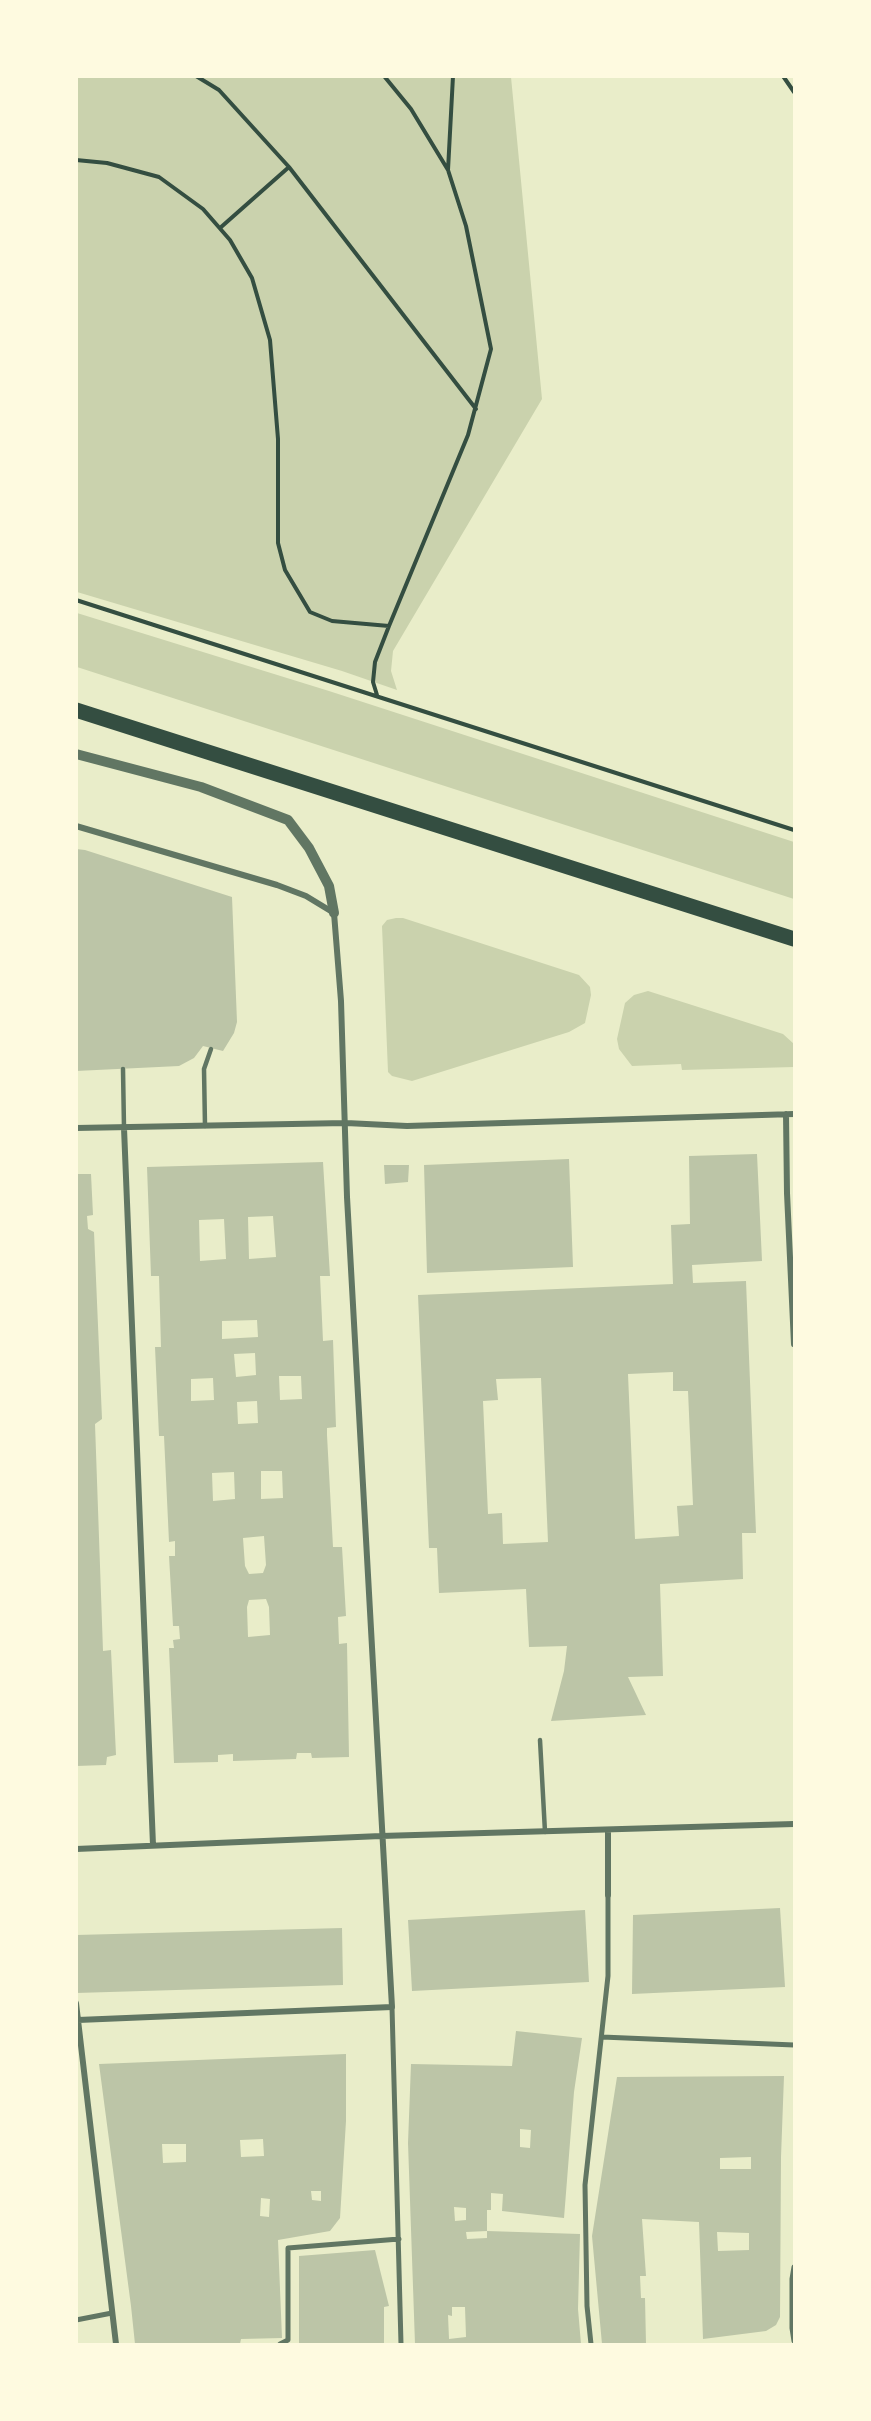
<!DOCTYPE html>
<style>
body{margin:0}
#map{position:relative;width:871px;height:2421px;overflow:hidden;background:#e9edc9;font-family:Roboto,sans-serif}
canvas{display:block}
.frame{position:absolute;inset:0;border:78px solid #fefae0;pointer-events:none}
</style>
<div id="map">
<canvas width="871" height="2421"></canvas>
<div class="frame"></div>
</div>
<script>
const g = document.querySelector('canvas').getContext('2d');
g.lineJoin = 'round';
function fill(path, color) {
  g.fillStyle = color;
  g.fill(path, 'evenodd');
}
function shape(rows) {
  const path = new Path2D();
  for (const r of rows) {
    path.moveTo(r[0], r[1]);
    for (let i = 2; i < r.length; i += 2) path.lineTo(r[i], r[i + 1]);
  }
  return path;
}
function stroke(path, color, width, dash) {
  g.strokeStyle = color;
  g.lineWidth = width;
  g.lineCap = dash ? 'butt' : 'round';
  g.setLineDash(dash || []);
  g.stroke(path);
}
const green = shape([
 [76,77,511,77,542,399,393,651,391,671,397,690,342,671,77,592],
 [77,613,329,691,794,842,794,899,77,667],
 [396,918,403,918,579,975,590,987,591,995,585,1023,569,1032,412,1081,392,1076,388,1072,382,926,387,920],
 [648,991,783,1034,794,1044,794,1067,682,1070,681,1064,632,1066,619,1049,617,1039,625,1003,634,995]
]);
const building = shape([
 [76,849,85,850,232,897,237,1022,234,1033,223,1051,203,1046,194,1058,179,1066,76,1071],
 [757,1154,762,1261,692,1265,693,1283,746,1281,756,1533,742,1533,743,1579,660,1584,663,1676,628,1677,646,1715,551,1721,564,1671,567,1646,529,1647,526,1589,439,1593,437,1548,429,1548,418,1295,673,1284,671,1225,690,1224,689,1156],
 [673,1372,673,1391,688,1391,693,1505,677,1506,679,1536,635,1539,628,1374],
 [541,1378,548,1542,503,1544,502,1513,488,1514,483,1401,498,1400,496,1379],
 [569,1159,573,1267,427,1273,424,1165],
 [323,1162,330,1276,320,1276,323,1341,333,1340,336,1427,327,1428,327,1435,333,1547,342,1547,346,1616,338,1617,339,1644,347,1643,349,1757,312,1758,311,1753,297,1753,296,1759,233,1761,233,1754,218,1755,218,1762,174,1763,169,1648,174,1648,173,1640,180,1639,179,1626,173,1626,169,1556,175,1556,175,1541,169,1542,164,1436,159,1436,155,1347,161,1347,159,1276,151,1276,147,1167],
 [273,1216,276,1257,249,1259,248,1217],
 [224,1219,226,1259,200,1261,199,1220],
 [257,1320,258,1337,222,1339,222,1321],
 [255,1353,256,1375,236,1377,234,1354],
 [279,1376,301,1376,302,1399,280,1400],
 [213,1378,214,1400,191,1401,191,1379],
 [257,1401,258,1423,238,1424,237,1402],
 [261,1471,282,1471,283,1498,261,1499],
 [234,1472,235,1499,213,1501,212,1473],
 [264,1536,266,1565,263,1573,249,1574,245,1566,243,1538],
 [266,1599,269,1607,270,1635,248,1637,247,1607,249,1600],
 [384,1165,409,1165,408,1182,385,1184],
 [76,1174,91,1174,93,1215,87,1216,88,1229,94,1232,102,1419,95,1424,103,1651,111,1650,116,1755,107,1757,106,1765,76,1766],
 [780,1908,785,1987,632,1994,633,1915],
 [585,1910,589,1982,412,1991,408,1920],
 [342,1928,343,1985,76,1993,76,1935],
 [516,2031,582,2038,574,2092,564,2218,502,2211,503,2194,491,2193,491,2210,487,2210,487,2231,580,2234,578,2309,581,2344,415,2344,408,2143,411,2064,512,2066],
 [520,2129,531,2130,530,2148,520,2147],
 [454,2207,466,2208,466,2220,455,2221],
 [487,2231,487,2238,467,2239,466,2232],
 [452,2307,465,2307,466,2337,449,2339,448,2315,452,2316],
 [346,2054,346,2121,340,2218,330,2231,278,2240,282,2338,241,2339,240,2344,135,2344,131,2306,99,2064],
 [263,2139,264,2156,241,2157,240,2140],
 [162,2144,186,2144,186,2162,163,2163],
 [311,2191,321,2191,321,2201,312,2200],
 [261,2198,270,2199,269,2217,260,2216],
 [784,2076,781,2157,780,2317,776,2325,766,2331,703,2339,699,2222,642,2219,646,2276,640,2276,641,2298,645,2298,646,2344,602,2344,592,2236,617,2077],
 [751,2157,751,2169,720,2169,720,2158],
 [717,2232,749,2233,749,2250,718,2251],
 [375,2250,389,2306,384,2307,384,2344,299,2344,299,2256]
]);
const path = shape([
 [196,76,219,90,289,167,476,409],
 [384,76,411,109,448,170,466,226,491,349,468,435,389,626],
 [783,76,794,92],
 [76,160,107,163,159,177,203,209,230,240,252,278,270,340,278,439,278,543,285,570,310,612,332,621,389,626,375,662,373,682,377,695],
 [448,170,453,76],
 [220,228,289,167],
 [76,600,794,830]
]);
const service = shape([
 [123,1069,124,1128],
 [205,1126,204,1069,211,1049],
 [540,1740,545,1832]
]);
const pedestrian = shape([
 [392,2007,401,2344],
 [602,2037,794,2045],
 [794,2267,792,2279,792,2328,794,2341],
 [76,2320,112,2313],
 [280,2344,288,2340,288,2248,399,2239],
 [591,2344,587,2306,585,2185,608,1976,608,1895]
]);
const minor = shape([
 [76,826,277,885,306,896,334,913,341,1001,347,1197,392,2007,78,2020],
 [786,1114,787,1193,794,1344],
 [76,1128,346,1123,407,1126,794,1114],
 [124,1128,153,1845],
 [608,1831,608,1895],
 [76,1849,381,1836,794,1824],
 [76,2003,116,2344]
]);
const tertiary = shape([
 [76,754,201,787,288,820,309,848,329,886,334,913]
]);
const primary = shape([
 [76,710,794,939]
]);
fill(green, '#cad2ad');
fill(building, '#bcc5a7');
stroke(path, '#344e41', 4);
stroke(service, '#617663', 4.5);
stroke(pedestrian, '#617663', 5);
stroke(minor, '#617663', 6);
stroke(tertiary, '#617663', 10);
stroke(primary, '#344e41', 15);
</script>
